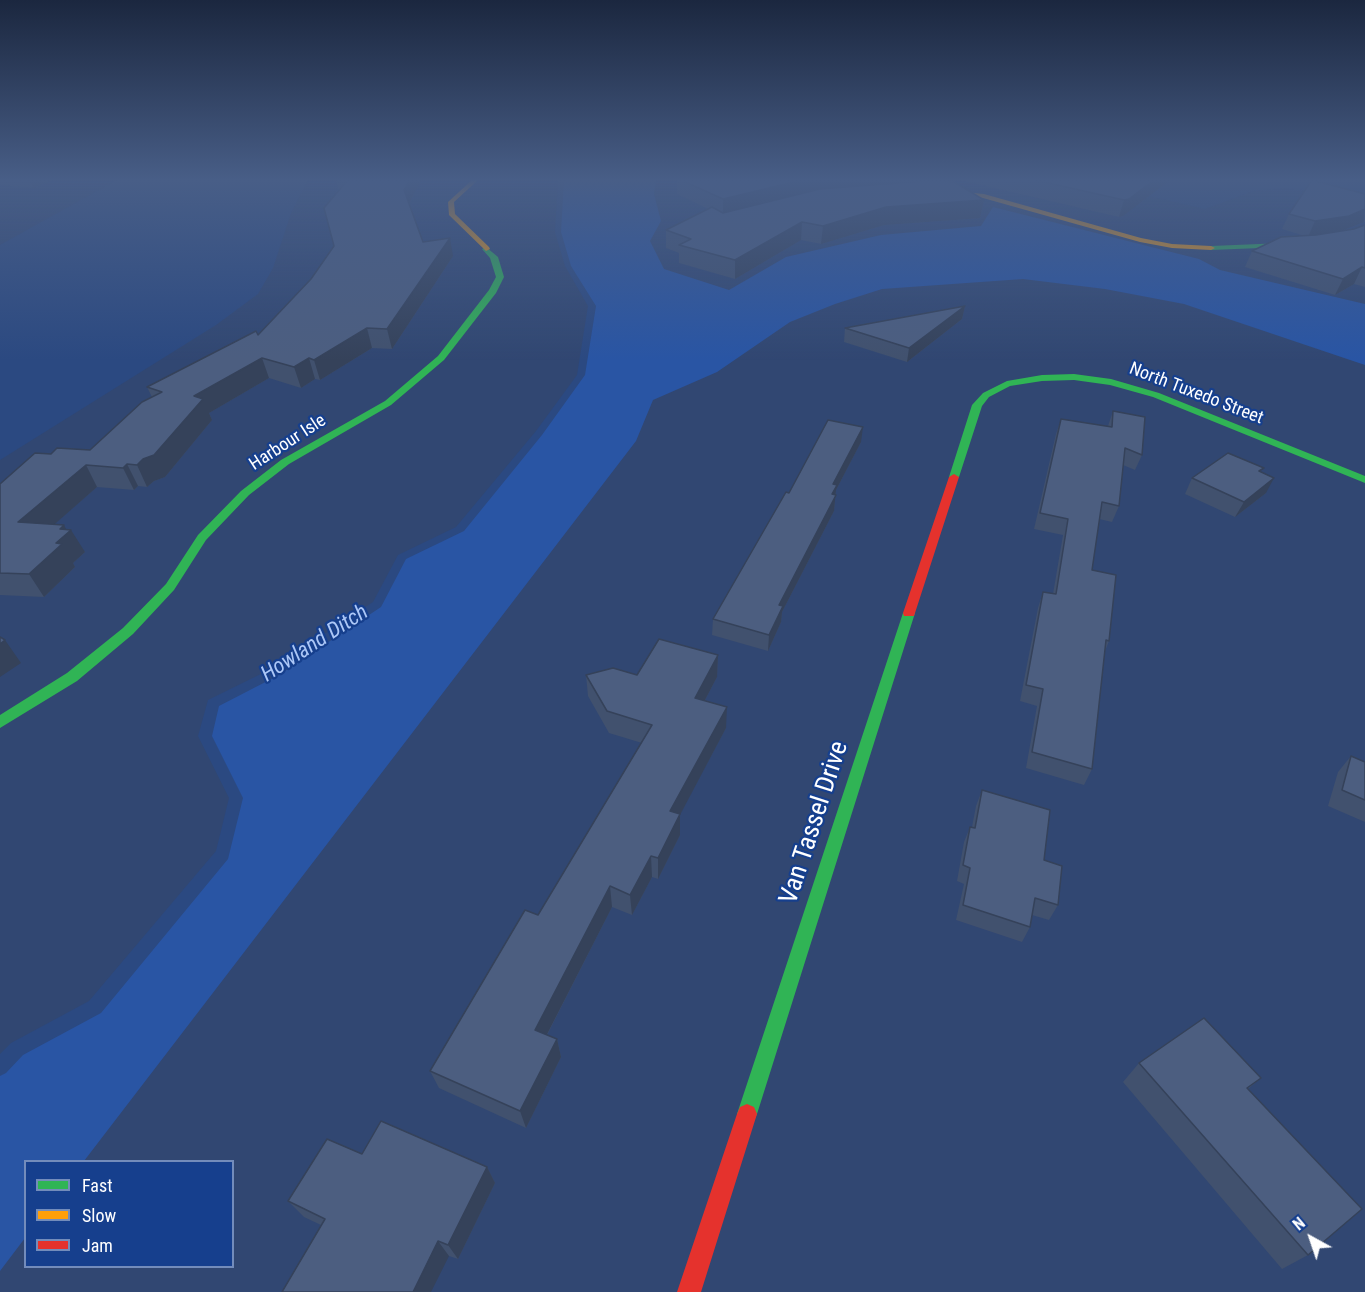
<!DOCTYPE html>
<style>
body{margin:0}
#map{position:relative;width:1365px;height:1292px;overflow:hidden;background:#314772;font-family:"Roboto Condensed",sans-serif}
canvas{display:block}
.legend{position:absolute;left:24px;top:1160px;width:210px;height:108px;box-sizing:border-box;background:#163f8d;border:2px solid #738cbb;margin:0;padding:8px 10px;list-style:none;font-size:18px;color:#fff}
.legend li{display:flex;align-items:center;gap:12px;height:30px}
.legend b{width:30px;border:2px solid #738cbb}
.north{position:absolute;left:1281px;top:1208px;width:60px;height:60px;-webkit-text-stroke:4px #163f8d;paint-order:stroke;rotate:320deg;font-size:16px;font-weight:700;line-height:24px;text-align:center;color:#fff}
.north::after{content:'';display:block;margin:auto;width:21px;height:27px;background:#fff;clip-path:polygon(50% 0,100% 100%,50% 72%,0 100%)}
</style>
<div id="map">
<canvas width="1365" height="1292"></canvas>
<ul class="legend">
<li><b style="height:8px;background:#30b455"></b>Fast</li>
<li><b style="height:8px;background:#ff9f0a"></b>Slow</li>
<li><b style="height:8px;background:#e5322d"></b>Jam</li>
</ul>
<div class="north">N</div>
</div>
<script>
const g = document.querySelector('canvas').getContext('2d');
g.lineJoin = 'round';
function fill(path, color) {
  g.fillStyle = color;
  g.fill(path, 'evenodd');
}
function shape(rows) {
  const path = new Path2D();
  for (const r of rows) {
    path.moveTo(r[0], r[1]);
    for (let i = 2; i < r.length; i += 2) path.lineTo(r[i], r[i + 1]);
  }
  return path;
}
function stroke(path, color, width, dash) {
  g.strokeStyle = color;
  g.lineWidth = width;
  g.lineCap = dash ? 'butt' : 'round';
  g.setLineDash(dash || []);
  g.stroke(path);
}
function label(font, color, halo, rows, align = 'center') {
  g.font = font + ' "Roboto Condensed",sans-serif';
  g.lineWidth = 4.5;
  g.setLineDash([]);
  g.textBaseline = 'middle';
  g.strokeStyle = halo;
  g.fillStyle = color;
  for (const [text, x, y, turn = 0] of rows) {
    g.save();
    g.translate(x, y);
    g.rotate((+turn || 0) * Math.PI / 180);
    g.textAlign = isNaN(turn) ? turn : align;
    if (halo) g.strokeText(text, 0, 0);
    g.fillText(text, 0, 0);
    g.restore();
  }
}
const green = shape([
 [561,180,656,180,654,194,661,221,650,241,664,269,729,290,786,257,881,235,981,226,993,207,1199,259,1220,270,1365,304,1365,365,1184,304,1105,289,1023,279,882,289,835,304,790,322,717,372,653,400,636,441,84,1161,26,1162,25,1238,0,1271,0,1067,17,1049,95,1007,223,854,236,798,205,736,213,703,275,672,377,604,402,557,460,529,539,433,581,375,592,306,568,266,558,232]
]);
const water = shape([
 [117,180,308,180,291,213,273,268,258,294,216,325,0,460,0,245],
 [1079,180,1365,180,1365,197,1284,188,1253,191,1205,209]
]);
const stream = shape([
 [558,180,564,180,561,232,571,266,596,306,585,375,542,435,464,531,406,559,381,607,279,675,219,706,212,736,243,798,228,859,101,1013,23,1055,6,1073,0,1076,0,1054,11,1043,89,1001,216,851,229,798,198,736,208,700,271,669,373,602,398,555,456,527,536,431,577,375,588,306,565,266,555,232,558,180]
]);
const fast = shape([
 [1365,227,1365,232,1349,239,1308,246,1211,250,1207,248,1211,246,1308,242,1344,235,1365,227],
 [486,247,498,257,504,277,496,293,444,360,391,405,289,464,249,495,206,540,174,590,133,634,77,681,0,728,0,715,67,673,123,628,166,584,198,535,241,491,281,460,385,401,438,356,489,290,496,277,490,258,482,249,486,247],
 [1074,374,1111,379,1159,393,1365,476,1365,483,1153,397,1110,385,1074,380,1042,381,1010,386,989,397,982,406,959,477,954,480,950,479,949,477,972,405,983,393,1007,381,1042,375,1074,374],
 [909,609,915,613,757,1114,754,1121,747,1124,740,1121,737,1114,903,613,909,609]
]);
const slow = shape([
 [472,180,478,180,454,202,455,214,489,247,490,249,486,251,449,215,448,202,472,180],
 [925,188,984,194,1141,238,1172,244,1211,246,1215,248,1211,250,1172,248,1140,242,983,198,927,191,925,188]
]);
const jam = shape([
 [954,474,959,477,915,613,914,616,904,616,903,613,949,477,954,474],
 [747,1104,754,1107,757,1114,701,1292,677,1292,737,1114,740,1107,747,1104]
]);
const wall = shape([
 [0,180,51,180,34,188,0,185],
 [338,180,421,180,409,204,423,242,453,256,392,349,372,348,320,380,315,379,301,388,269,378,209,413,212,420,165,477,154,481,147,487,138,486,134,490,97,487,54,524,67,530,85,552,73,563,75,567,44,597,0,595,0,484,51,454,90,450,152,397,147,387,258,335,311,279,334,246,339,191,336,182],
 [677,180,924,180,984,200,980,218,884,225,821,244,801,240,735,279,679,263,679,253,666,248,666,230,708,209,677,194],
 [960,180,1170,180,1123,216,1119,217],
 [1365,194,1365,222,1364,222,1341,231,1354,229,1365,225,1365,287,1354,284,1335,295,1245,267,1252,251,1305,236,1282,229,1289,214],
 [965,306,962,319,907,362,844,342,845,328],
 [1113,411,1142,455,1135,470,1123,465,1119,506,1112,522,1099,519,1092,570,1109,641,1105,651,1092,769,1084,785,1026,768,1037,706,1020,701,1038,608,1043,592,1053,594,1063,535,1034,529,1056,434,1061,419,1108,426],
 [861,442,836,490,834,511,782,612,781,622,768,651,712,635,713,619,789,493],
 [1261,472,1266,493,1235,517,1185,494,1192,478],
 [718,655,717,677,705,700,726,728,680,814,680,835,658,879,652,877,632,915,612,907,547,1035,557,1039,561,1057,526,1128,439,1088,430,1071,538,915,642,743,609,733,588,696,586,675,637,675],
 [1351,756,1365,762,1365,822,1328,806,1338,772],
 [982,790,1044,860,1058,905,1049,920,1032,915,1030,927,1022,942,956,920,964,884,957,881,964,842,970,827,972,827,976,806],
 [1139,1063,1261,1078,1248,1089,1308,1255,1282,1269,1123,1082],
 [362,1154,487,1167,495,1183,458,1259,449,1256,321,1225,304,1217,288,1201]
]);
const shadedWall = shape([
 [30,180,51,180,34,188],
 [410,180,421,180,407,207,404,190],
 [802,180,924,180,924,182,723,216,723,199],
 [1154,180,1170,180,1123,216,1119,217,1124,200],
 [984,200,980,218,884,225,821,244,823,226,886,207],
 [1365,209,1364,222,1341,231,1308,237,1315,221],
 [802,222,801,240,735,279,735,260],
 [450,238,453,256,392,349,387,329],
 [1362,267,1354,284,1335,295,1343,279],
 [965,306,962,319,907,362,909,348],
 [367,328,372,348,320,380,314,360],
 [262,358,269,378,209,413,212,420,165,477,154,481,147,487,137,465,194,396],
 [309,358,315,379,301,388,294,367],
 [863,427,861,442,836,490,834,511,782,612,781,622,768,651,769,635,779,605,833,484],
 [127,464,138,486,134,490,123,468],
 [86,465,97,487,32,544,18,522],
 [1274,478,1266,493,1235,517,1244,502],
 [64,525,68,533,71,530,85,552,73,563,75,567,44,597,29,574,56,543,60,529],
 [5,640,21,663,0,677,0,644],
 [718,655,717,677,695,719,695,698],
 [727,707,726,728,671,832,670,811],
 [680,814,680,835,658,879,658,858],
 [651,856,652,877,632,915,630,895],
 [610,886,612,907,540,1048,535,1030],
 [557,1039,561,1057,526,1128,520,1111],
 [487,1167,495,1183,458,1259,448,1245],
 [438,1241,449,1256,431,1292,413,1292]
]);
const building = shape([
 [338,180,410,180,404,190,423,242,450,238,387,329,367,328,314,360,309,358,294,367,262,358,194,396,203,399,154,455,143,459,137,465,127,464,123,468,86,465,18,522,64,525,60,529,71,530,56,543,62,544,29,574,0,573,0,484,35,453,51,454,57,448,90,450,142,402,162,392,147,387,256,331,258,335,311,279,334,246,324,208,346,182,336,182,338,180],
 [681,180,802,180,723,199,681,180],
 [936,180,954,182,984,200,886,207,823,226,802,222,735,260,679,245,691,239,666,230,712,207,723,213,820,189,936,180],
 [1035,180,1154,180,1129,199,1124,200,1035,180],
 [1312,180,1365,194,1365,209,1349,216,1315,221,1289,214,1312,180],
 [1365,225,1365,268,1362,267,1343,279,1252,251,1281,237,1316,235,1354,229,1365,225],
 [965,306,909,348,845,328,965,306],
 [1113,411,1145,417,1142,455,1125,448,1119,506,1102,502,1092,570,1116,575,1109,641,1106,640,1092,769,1032,752,1043,689,1026,685,1043,592,1056,594,1068,519,1040,513,1061,419,1112,427,1113,411],
 [828,420,863,427,833,484,837,485,832,494,836,495,779,605,783,606,769,635,713,619,786,492,789,493,828,420],
 [1228,453,1264,468,1259,471,1274,478,1244,502,1192,478,1228,453],
 [0,637,5,640,0,644,0,637],
 [659,639,718,655,695,698,727,707,670,811,680,814,658,858,651,856,630,895,610,886,535,1030,557,1039,520,1111,430,1071,525,910,538,915,652,725,607,711,586,675,613,668,637,675,659,639],
 [1351,756,1365,762,1365,800,1342,790,1351,756],
 [982,790,1050,810,1044,860,1062,866,1058,905,1035,898,1030,927,963,905,970,868,963,865,970,827,975,828,982,790],
 [1204,1018,1261,1078,1247,1088,1362,1209,1308,1255,1139,1063,1204,1018],
 [381,1121,487,1167,448,1245,438,1241,413,1292,282,1292,325,1219,288,1201,327,1139,362,1154,381,1121]
]);
const farStreetnames = [
 ["North Tuxedo Street",1196,394,21],
 ["Harbour Isle",288,443,-33]
];
const waterNames = [
 ["Howland Ditch",315,644,-33]
];
const nearStreetnames = [
 ["Van Tassel Drive",815,823,-72]
];
fill(green, '#2955a4');
fill(water, '#2b4981');
fill(stream, '#2b4981');
fill(fast, '#30b455');
fill(slow, '#ff9f0a');
fill(jam, '#e5322d');
fill(wall, '#41516e');
fill(shadedWall, '#35425a');
fill(building, '#4c5e80');
stroke(building, '#35425a', 1.5);
const sky = g.createLinearGradient(0, 0, 0, 360);
sky.addColorStop(0, '#1b273f');
sky.addColorStop(0.5, '#485e87');
sky.addColorStop(1, '#485e8700');
g.fillStyle = sky;
g.fillRect(0, 0, 1365, 360);
label('18px', '#fff', '#163f8d', farStreetnames);
label('italic 22px', '#acc7f7', '#163f8d', waterNames);
label('26px', '#fff', '#163f8d', nearStreetnames);
</script>
